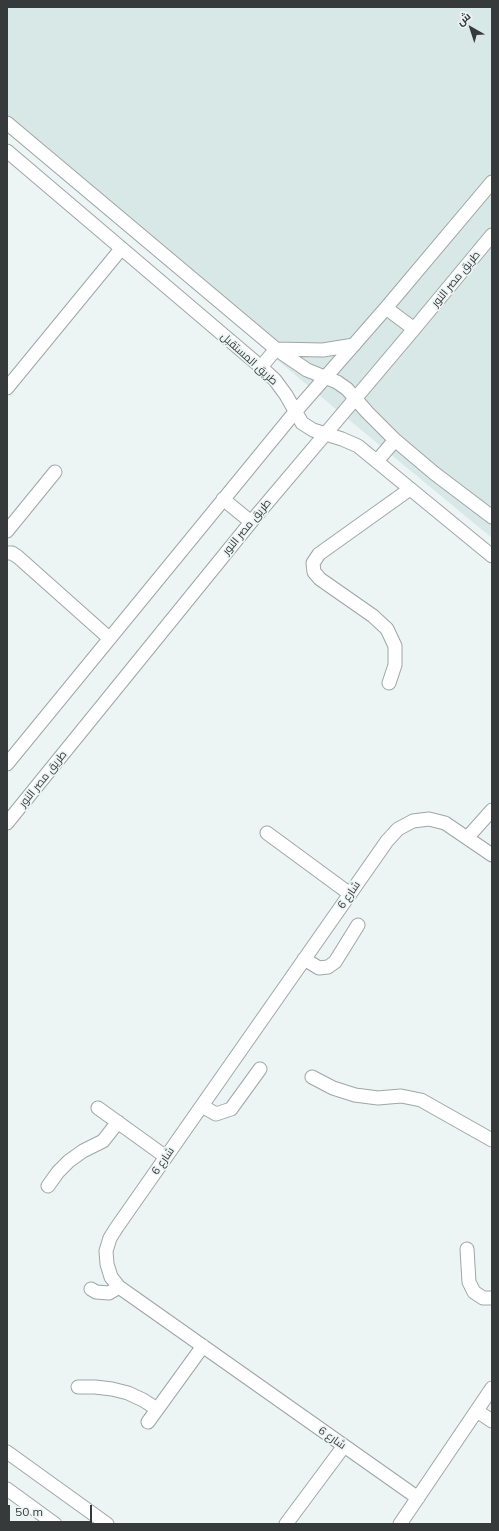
<!DOCTYPE html>
<meta charset="utf-8">
<style>
body{margin:0}
#map{position:relative;width:499px;height:1531px;overflow:hidden;background:#edf5f4;font-family:Mulish,Cairo,sans-serif}
canvas{display:block}
.frame{position:absolute;inset:0;border:8px solid #373a3a;pointer-events:none}
.north{position:absolute;left:451px;top:8px;width:40px;height:40px;-webkit-text-stroke:3px #edf5f4;paint-order:stroke;rotate:321deg;font-size:11px;font-weight:700;line-height:16px;text-align:center;color:#373a3a}
.north::after{content:'';display:block;margin:auto;width:14px;height:18px;background:#373a3a;clip-path:polygon(50% 0,100% 100%,50% 72%,0 100%)}
.scale{position:absolute;left:8px;top:1505px;width:84px;height:18px;box-sizing:border-box;border:2px solid #373a3a;border-top:0;padding-left:5px;font-size:12px;line-height:14px;white-space:nowrap;color:#373a3a;-webkit-text-stroke:3px #edf5f4;paint-order:stroke}
</style>
<div id="map">
<canvas width="499" height="1531"></canvas>
<div class="frame"></div>
<div class="north">ش</div>
<div class="scale">50 m</div>
</div>
<script>
const g = document.querySelector('canvas').getContext('2d');
g.lineJoin = 'round';
function fill(path, color) {
  g.fillStyle = color;
  g.fill(path, 'evenodd');
}
function shape(rows) {
  const path = new Path2D();
  for (const r of rows) {
    path.moveTo(r[0], r[1]);
    for (let i = 2; i < r.length; i += 2) path.lineTo(r[i], r[i + 1]);
  }
  return path;
}
function stroke(path, color, width, dash) {
  g.strokeStyle = color;
  g.lineWidth = width;
  g.lineCap = dash ? 'butt' : 'round';
  g.setLineDash(dash || []);
  g.stroke(path);
}
function label(font, color, halo, rows, align = 'center') {
  g.font = font + ' Mulish,Cairo,sans-serif';
  g.lineWidth = 3.5;
  g.setLineDash([]);
  g.textBaseline = 'middle';
  g.strokeStyle = halo;
  g.fillStyle = color;
  for (const [text, x, y, turn = 0] of rows) {
    g.save();
    g.translate(x, y);
    g.rotate((+turn || 0) * Math.PI / 180);
    g.textAlign = isNaN(turn) ? turn : align;
    if (halo) g.strokeText(text, 0, 0);
    g.fillText(text, 0, 0);
    g.restore();
  }
}
const built = shape([
 [7,7,492,7,492,538,331,405,7,133]
]);
const minor = shape([
 [7,123,276,349,307,370,337,382,347,389,367,412,395,440,434,473,492,517],
 [7,151,261,367,275,380,286,395,302,423,313,430,342,439,358,446,492,556],
 [386,308,414,329],
 [261,367,276,349,323,350,354,345],
 [7,388,121,249],
 [377,461,395,440],
 [223,499,251,522],
 [7,531,55,472],
 [7,553,12,553,18,557,109,638],
 [389,683,395,665,395,646,387,629,373,616,320,579,314,572,313,563,319,554,410,489],
 [7,764,295,412,386,308,492,182],
 [7,823,251,522,414,329,492,235],
 [267,833,350,894],
 [467,838,492,810],
 [304,959,319,968,328,967,335,962,358,925],
 [312,1077,333,1088,355,1095,378,1098,401,1096,421,1100,492,1140],
 [202,1106,216,1114,231,1109,260,1069],
 [98,1108,166,1157],
 [48,1186,58,1172,69,1161,83,1151,103,1141,118,1122],
 [467,1249,469,1282,474,1292,483,1298,492,1298],
 [91,1289,96,1292,109,1293,119,1287],
 [78,1387,95,1387,112,1389,128,1393,143,1400,157,1409],
 [477,1411,492,1421],
 [148,1422,203,1346],
 [7,1452,107,1524],
 [7,1489,55,1524],
 [418,1498,119,1287,111,1277,107,1264,106,1251,110,1238,117,1227,387,841,398,829,413,821,429,819,445,823,492,855],
 [286,1524,344,1446],
 [400,1524,492,1388]
]);
const streetNames = [
 ["طريق مصر النور",456,279,-50],
 ["طريق المستقبل",249,359,42],
 ["طريق مصر النور",247,527,-50],
 ["طريق مصر النور",43,779,-51],
 ["شارع 6",349,895,-55],
 ["شارع 6",163,1161,-55],
 ["شارع 6",332,1438,35]
];
fill(built, '#d7e8e6');
stroke(minor, '#9fa6a5', 15);
stroke(minor, '#fff', 13);
label('11px', '#373a3a', '#edf5f4', streetNames);
</script>
